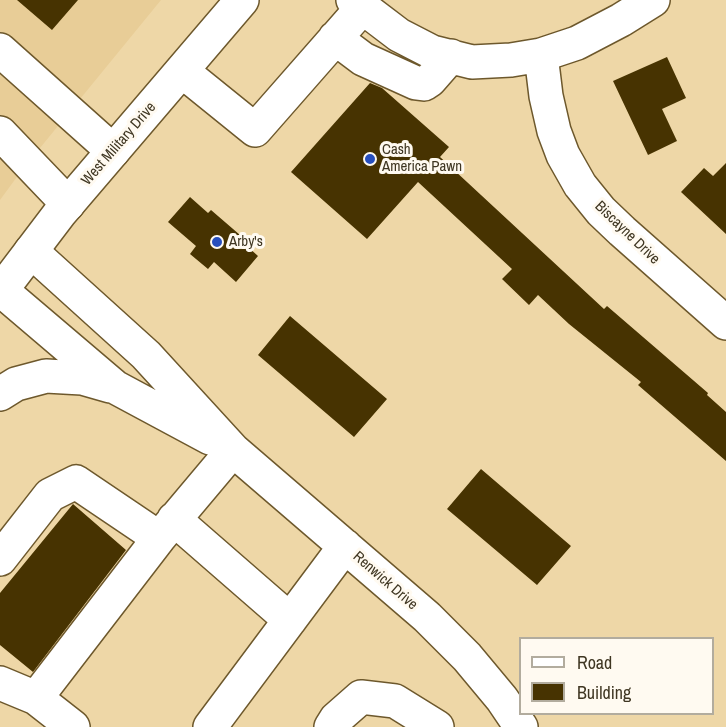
<!DOCTYPE html>
<style>
body{margin:0}
#map{position:relative;width:726px;height:727px;overflow:hidden;background:#eed7a7;font-family:"Archivo Narrow",sans-serif}
canvas{display:block}
.legend{position:absolute;left:519px;top:637px;width:195px;height:78px;box-sizing:border-box;background:#fffaf1;border:2px solid #b2ac9e;margin:0;padding:8px 10px;list-style:none;font-size:18px;color:#3f3622}
.legend li{display:flex;align-items:center;gap:12px;height:30px}
.legend b{width:30px;border:2px solid #b2ac9e}
</style>
<div id="map">
<canvas width="726" height="727"></canvas>
<ul class="legend">
<li><b style="height:8px;background:#fff"></b>Road</li>
<li><b style="height:16px;background:#473301"></b>Building</li>
</ul>
</div>
<script>
const g = document.querySelector('canvas').getContext('2d');
g.lineJoin = 'round';
function fill(path, color) {
  g.fillStyle = color;
  g.fill(path, 'evenodd');
}
function shape(rows) {
  const path = new Path2D();
  for (const r of rows) {
    path.moveTo(r[0], r[1]);
    for (let i = 2; i < r.length; i += 2) path.lineTo(r[i], r[i + 1]);
  }
  return path;
}
function stroke(path, color, width, dash) {
  g.strokeStyle = color;
  g.lineWidth = width;
  g.lineCap = dash ? 'butt' : 'round';
  g.setLineDash(dash || []);
  g.stroke(path);
}
function label(font, color, halo, rows, align = 'center') {
  g.font = font + ' "Archivo Narrow",sans-serif';
  g.lineWidth = 6;
  g.setLineDash([]);
  g.textBaseline = 'middle';
  g.strokeStyle = halo;
  g.fillStyle = color;
  for (const [text, x, y, turn = 0] of rows) {
    g.save();
    g.translate(x, y);
    g.rotate((+turn || 0) * Math.PI / 180);
    g.textAlign = isNaN(turn) ? turn : align;
    if (halo) g.strokeText(text, 0, 0);
    g.fillText(text, 0, 0);
    g.restore();
  }
}
const built = shape([
 [0,0,161,0,22,170,0,200]
]);
const building = shape([
 [17,0,78,0,52,30],
 [667,57,686,98,662,109,677,141,648,155,613,81],
 [370,83,382,88,449,147,440,157,604,309,607,306,708,393,707,395,726,412,726,461,638,385,641,382,569,324,538,295,529,305,502,279,512,269,418,182,367,239,291,172],
 [726,163,726,234,681,192,704,168,713,176],
 [190,197,208,213,211,210,240,235,238,238,258,256,236,282,214,262,208,269,190,254,196,246,168,222],
 [290,316,387,399,354,437,258,355],
 [481,469,571,546,537,585,447,509],
 [73,504,126,550,33,672,0,645,0,593]
]);
const minor = shape([
 [353,0,399,35,432,52,472,62,511,60,541,55,577,43,621,20,653,0],
 [335,38,363,59,416,83,424,84,430,80,451,56],
 [0,50,113,151],
 [541,55,546,96,554,131,563,155,580,185,601,211,622,231,726,323],
 [182,71,255,130,362,8],
 [0,133,68,204],
 [31,251,146,355,233,450,427,617,467,657,502,699,521,727],
 [1,290,115,387,210,438],
 [0,394,16,384,46,376,82,378,110,386],
 [174,519,290,620],
 [0,559,50,495,76,482,159,538,233,450],
 [0,683,36,698,73,727],
 [36,698,159,538],
 [210,727,345,546],
 [331,727,336,719,361,697,395,701,437,727]
]);
const major = shape([
 [0,292,60,213,242,0]
]);
const markers = [
 [370,159,6,"#274fbe"],
 [217,242,6,"#274fbe"]
];
const streetNames = [
 ["West Military Drive",119,144,-49],
 ["Biscayne Drive",627,233,44],
 ["Renwick Drive",385,581,41]
];
const poiNames = [
 ["Cash",382,150],
 ["America Pawn",382,167],
 ["Arby's",229,242]
];
fill(built, '#e8cd97');
fill(building, '#473301');
stroke(minor, '#6d582c', 36);
stroke(major, '#6d582c', 36);
stroke(minor, '#fff', 33);
stroke(major, '#fff', 33);
for (const [x, y, r, color] of markers) {
  const dot = new Path2D();
  dot.arc(x, y, r, 0, 2 * Math.PI);
  g.fillStyle = color;
  g.fill(dot);
  stroke(dot, '#fffaf1', 2);
}
label('15px', '#3f3622', '#fffaf1', streetNames);
label('15px', '#3f3622', '#fffaf1', poiNames, 'left');
</script>
